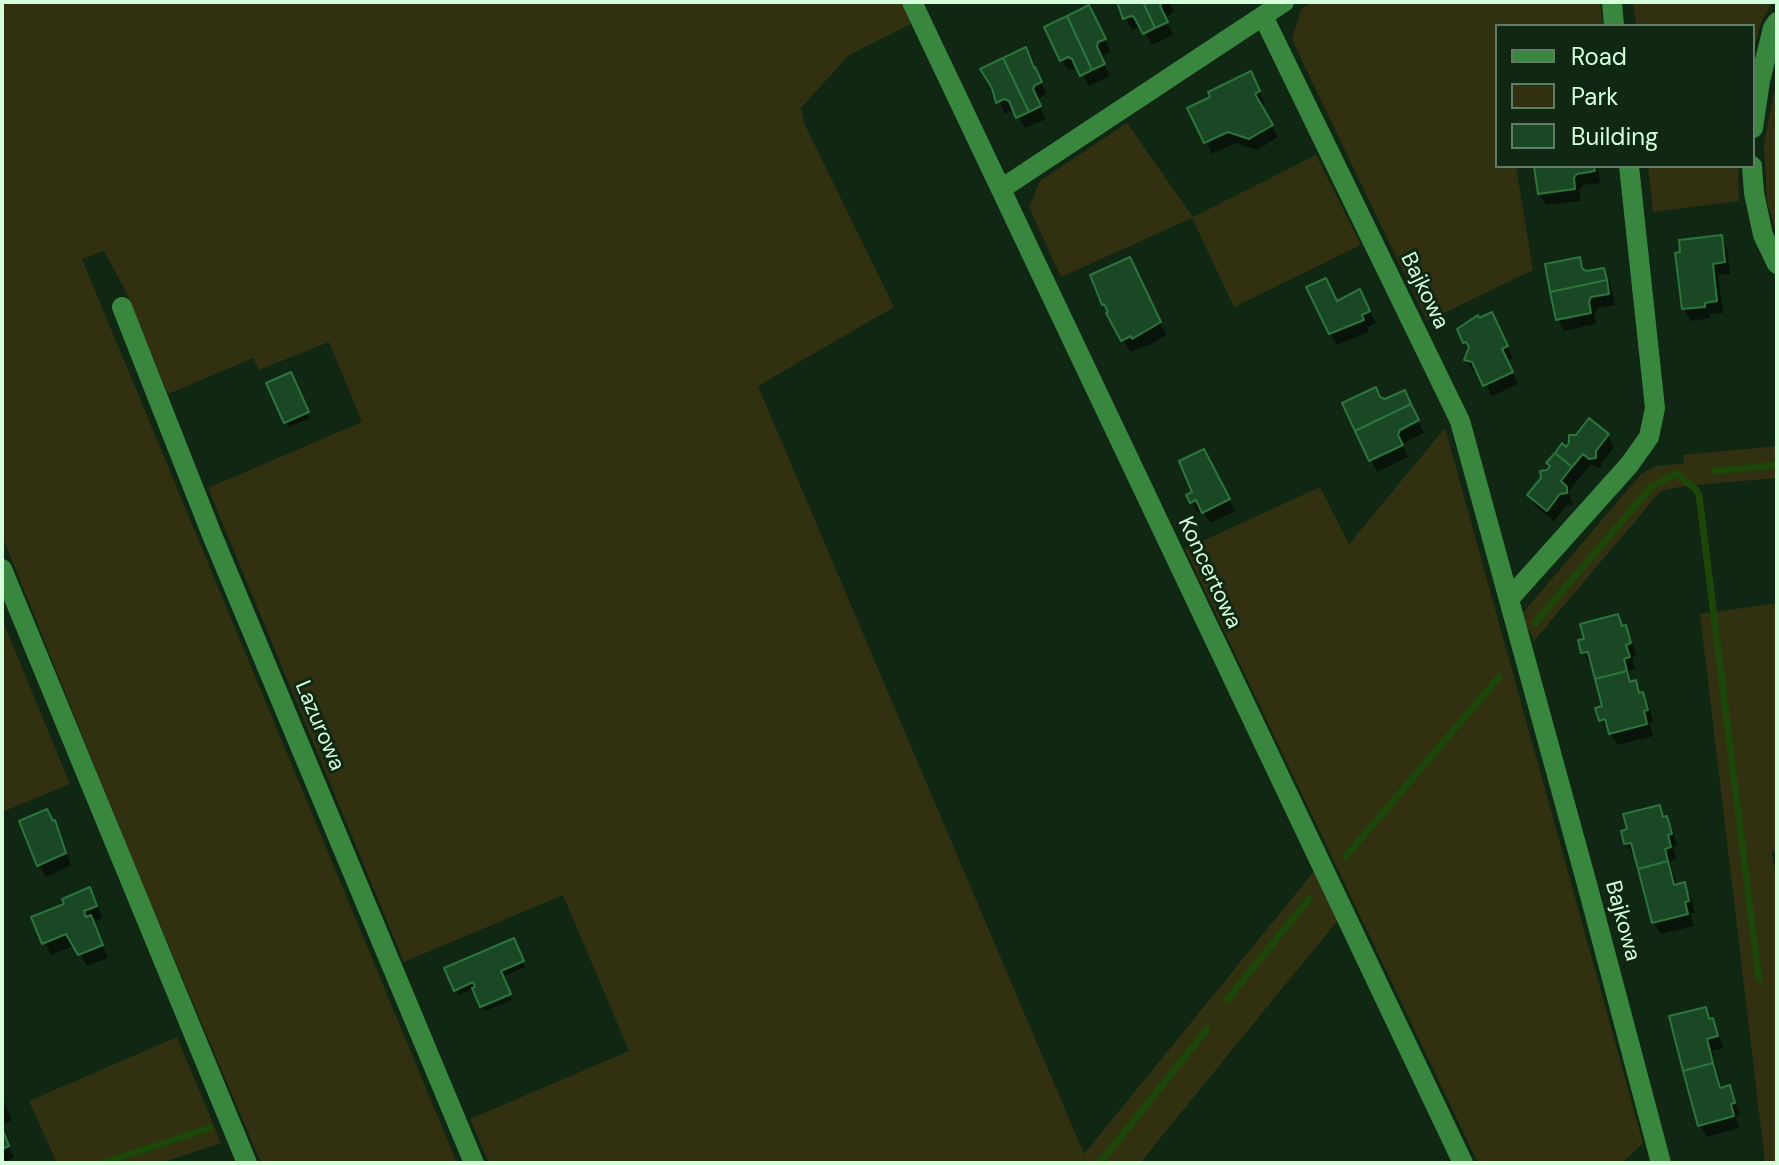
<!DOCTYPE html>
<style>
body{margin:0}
#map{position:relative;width:1779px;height:1165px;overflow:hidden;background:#0f2713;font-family:"DM Sans",sans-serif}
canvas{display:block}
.frame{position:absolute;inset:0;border:4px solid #d4ffda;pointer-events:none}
.legend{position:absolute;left:1495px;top:24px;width:260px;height:144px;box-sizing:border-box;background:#0f2713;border:2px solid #5e7d63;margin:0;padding:10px 14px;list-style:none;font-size:24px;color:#d4ffda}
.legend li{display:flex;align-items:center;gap:16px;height:40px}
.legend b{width:40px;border:2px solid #5e7d63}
</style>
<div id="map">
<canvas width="1779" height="1165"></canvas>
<div class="frame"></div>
<ul class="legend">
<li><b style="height:10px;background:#39873e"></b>Road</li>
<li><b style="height:22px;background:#313111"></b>Park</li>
<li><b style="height:22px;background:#1a4825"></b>Building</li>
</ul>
</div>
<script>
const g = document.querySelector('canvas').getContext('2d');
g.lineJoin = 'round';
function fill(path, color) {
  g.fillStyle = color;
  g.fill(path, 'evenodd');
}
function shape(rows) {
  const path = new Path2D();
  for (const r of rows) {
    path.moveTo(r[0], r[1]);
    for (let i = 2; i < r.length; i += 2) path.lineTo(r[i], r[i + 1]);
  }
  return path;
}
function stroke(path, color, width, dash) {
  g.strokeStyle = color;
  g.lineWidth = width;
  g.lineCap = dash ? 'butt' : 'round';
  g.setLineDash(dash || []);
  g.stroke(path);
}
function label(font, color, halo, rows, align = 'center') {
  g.font = font + ' "DM Sans",sans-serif';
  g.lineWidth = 6;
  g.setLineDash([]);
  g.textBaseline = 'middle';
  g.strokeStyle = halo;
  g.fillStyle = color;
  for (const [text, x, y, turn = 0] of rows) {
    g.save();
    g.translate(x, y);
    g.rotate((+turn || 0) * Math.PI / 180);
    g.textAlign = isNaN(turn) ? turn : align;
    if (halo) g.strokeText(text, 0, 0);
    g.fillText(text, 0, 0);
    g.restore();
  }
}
const green = shape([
 [2,2,902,2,911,24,849,55,801,108,805,125,894,307,758,386,1084,1154,1315,870,1338,920,1140,1163,489,1163,470,1119,629,1051,563,895,404,962,208,488,362,422,329,342,259,370,253,358,168,394,127,294,104,251,82,259,457,1163,261,1163,129,852,2,535],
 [1312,2,1600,2,1603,26,1497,26,1497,166,1516,166,1533,270,1427,321,1292,40,1301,9],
 [1633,2,1772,2,1761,23,1753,52,1753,26,1636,26],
 [1777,77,1777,235,1767,202,1764,144],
 [1127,123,1193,217,1316,155,1361,245,1234,307,1192,218,1061,277,1029,207,1040,181],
 [1648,166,1738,166,1739,201,1653,212],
 [1445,428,1643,1143,1622,1163,1478,1163,1185,549,1320,487,1349,544],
 [1777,446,1777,478,1685,486,1664,490,1658,494,1534,641,1521,615,1641,474,1656,466,1684,463,1683,455],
 [1777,603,1777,851,1772,852,1777,883,1777,1163,1765,1163,1700,614],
 [2,619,70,784,2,812],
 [177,1037,221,1143,161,1163,57,1163,29,1101]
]);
const shadow = shape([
 [1117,2,1169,2,1174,11,1165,19,1173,35,1152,45,1142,28,1138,27,1132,30],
 [1095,19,1111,52,1105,54,1102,61,1110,76,1089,86,1080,70,1075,68,1069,71,1062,60],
 [1025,50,1047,94,1041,97,1038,103,1046,119,1025,128,1016,112,1012,110,1005,114,994,88],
 [1256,85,1265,104,1260,106,1278,137,1257,150,1235,143,1212,154,1190,109],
 [1536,166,1597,166,1600,183,1583,185,1579,191,1581,201,1546,205,1540,194],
 [1721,237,1727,249,1730,274,1718,275,1723,313,1710,314,1711,318,1691,321,1684,309],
 [1579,260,1586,273,1603,270,1610,282,1615,305,1598,308,1594,315,1596,324,1564,331,1558,319],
 [1136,271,1166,335,1152,344,1130,352,1104,304],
 [1337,303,1366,304,1376,323,1367,327,1369,332,1337,345,1330,333],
 [1498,326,1513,358,1507,361,1518,384,1492,396,1480,374,1473,371,1466,359,1470,350,1465,342],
 [293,380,310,418,289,427,269,384],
 [1380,399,1410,404,1424,433,1406,442,1404,448,1408,457,1377,472,1371,460],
 [1608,436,1614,447,1601,464,1602,469,1591,464,1568,492,1573,505,1567,505,1554,521,1536,507,1529,495,1577,437],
 [1210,463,1235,511,1210,523,1203,511,1198,513,1189,496,1194,493],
 [1617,616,1631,639,1636,655,1632,657,1635,669,1629,671,1632,683,1635,682,1649,706,1653,722,1649,723,1653,736,1618,745,1601,720,1604,708,1593,664,1590,664,1583,653,1580,642],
 [1659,807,1673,830,1677,846,1673,847,1676,859,1670,861,1677,886,1684,885,1690,896,1695,913,1690,914,1694,926,1661,934,1654,923,1636,854,1633,855,1626,843],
 [54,822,71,865,46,877,39,865],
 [89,890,103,918,93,922,108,958,87,966,75,945,51,955,34,919,67,905],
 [516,946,525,967,459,995,456,990],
 [511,996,512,1000,485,1011,483,1008],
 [1705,1009,1718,1032,1723,1048,1712,1051,1722,1089,1729,1087,1740,1115,1736,1116,1739,1128,1707,1137,1700,1126,1672,1018],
 [2,1097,12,1120,2,1125],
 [2,1132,14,1158,2,1163]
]);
const stream = shape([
 [1714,471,1777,465],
 [1535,623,1651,487,1677,473,1696,490,1699,495,1759,979],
 [1346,856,1499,677],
 [1227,1000,1309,899],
 [103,1163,210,1128],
 [1100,1163,1207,1029]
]);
const building = shape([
 [1117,2,1143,2,1155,28,1143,34,1134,17,1131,16,1123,19,1117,2],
 [1143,2,1162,2,1160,6,1168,22,1155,28,1143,2],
 [1089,5,1106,39,1098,42,1097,47,1105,64,1092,70,1067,16,1089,5],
 [1067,16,1092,70,1080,76,1072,59,1068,57,1060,61,1044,27,1067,16],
 [1026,47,1034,68,1035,67,1042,82,1035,85,1033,89,1041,106,1029,112,1003,58,1026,47],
 [1003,58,1029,112,1016,118,1009,101,1004,99,996,103,992,88,980,69,1003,58],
 [1251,71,1260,91,1255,94,1273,125,1249,139,1228,132,1204,143,1187,108,1210,97,1208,92,1251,71],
 [1534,166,1594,166,1595,171,1577,174,1574,178,1575,189,1538,194,1534,166],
 [1722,235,1725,262,1713,264,1717,301,1705,303,1705,307,1682,309,1675,253,1680,252,1679,240,1722,235],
 [1130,257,1161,322,1132,339,1131,336,1121,341,1106,313,1108,312,1104,304,1102,305,1090,275,1130,257],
 [1580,257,1582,268,1586,271,1604,268,1607,280,1550,292,1545,264,1580,257],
 [1326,278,1337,301,1360,289,1370,311,1362,315,1364,320,1329,334,1306,287,1326,278],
 [1607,280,1609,294,1591,297,1589,302,1591,313,1556,320,1550,292,1607,280],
 [1492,312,1508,346,1502,349,1513,372,1483,386,1472,362,1464,360,1469,347,1466,342,1463,343,1457,329,1478,315,1479,318,1492,312],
 [291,372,309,412,284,423,266,383,291,372],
 [1376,387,1380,397,1385,399,1405,390,1411,404,1355,431,1342,403,1376,387],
 [1411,404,1419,420,1400,430,1398,435,1403,445,1369,461,1355,431,1411,404],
 [1589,418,1609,434,1596,451,1596,458,1589,459,1583,454,1572,467,1555,453,1562,443,1566,447,1569,443,1569,435,1576,435,1589,418],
 [1204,449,1230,499,1202,513,1196,500,1190,503,1186,495,1192,492,1179,461,1204,449],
 [1555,453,1572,467,1561,481,1567,487,1567,493,1560,494,1547,511,1527,495,1541,478,1540,471,1547,470,1550,466,1546,463,1555,453],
 [1618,614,1622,626,1626,625,1631,643,1626,645,1630,657,1624,659,1627,671,1595,679,1588,652,1581,653,1578,640,1584,639,1580,624,1618,614],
 [1627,671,1630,682,1636,680,1639,693,1643,692,1648,710,1644,711,1647,724,1609,734,1605,719,1599,721,1595,708,1602,706,1595,679,1627,671],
 [1660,805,1663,817,1667,816,1672,834,1668,835,1671,847,1665,849,1668,861,1638,869,1631,843,1624,844,1621,831,1627,829,1623,814,1660,805],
 [47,809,53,821,55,820,66,853,37,866,19,821,47,809],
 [1668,861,1674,885,1685,882,1689,901,1685,902,1688,914,1652,923,1638,869,1668,861],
 [90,887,97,906,84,911,86,917,91,915,103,945,78,955,66,934,42,944,31,917,64,904,62,899,90,887],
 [514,938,524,961,501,971,511,994,480,1007,472,988,475,987,473,982,454,991,444,968,514,938],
 [1706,1007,1709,1019,1713,1018,1718,1036,1707,1039,1713,1063,1683,1071,1669,1016,1706,1007],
 [1713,1063,1720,1088,1730,1085,1735,1103,1731,1104,1734,1116,1698,1126,1683,1071,1713,1063],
 [2,1129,9,1146,2,1149,2,1129]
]);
const minor = shape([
 [912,2,1463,1163],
 [1612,2,1614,26],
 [1263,16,1460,421,1588,888,1661,1163],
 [1753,128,1760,81,1773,28,1777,22],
 [1752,166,1754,193,1763,235,1777,264],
 [1001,189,1284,2],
 [122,307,212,535,474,1163],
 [2,569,247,1163],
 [1509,599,1629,465,1649,437,1655,408,1629,166]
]);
const streetNames = [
 ["Bajkowa",1424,291,64],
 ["Koncertowa",1209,573,65],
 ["Lazurowa",319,726,67],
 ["Bajkowa",1622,921,75]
];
fill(green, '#313111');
fill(shadow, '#0007');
stroke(stream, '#1d4609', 7);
fill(building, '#1a4825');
stroke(building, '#2c753c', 2);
stroke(minor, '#39873e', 20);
label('22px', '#d4ffda', '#0f2713', streetNames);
</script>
